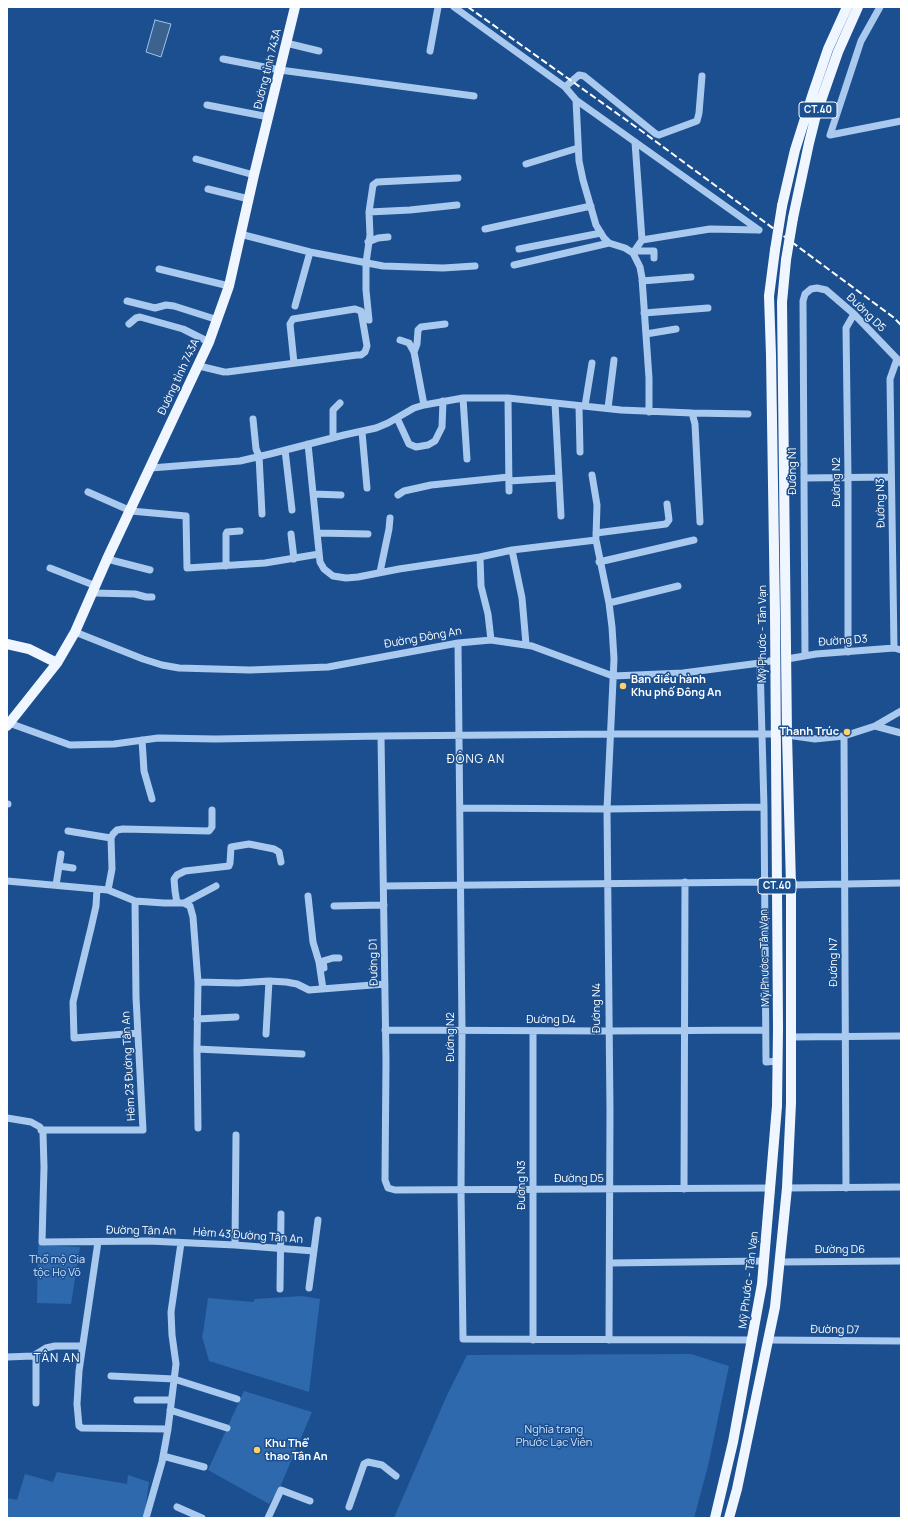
<!DOCTYPE html>
<meta charset="utf-8">
<style>
body{margin:0}
#map{position:relative;width:908px;height:1525px;overflow:hidden;background:#1b4f8f;font-family:Manrope,sans-serif}
canvas{display:block}
.frame{position:absolute;inset:0;border:8px solid #fff;pointer-events:none}
</style>
<div id="map">
<canvas width="908" height="1525"></canvas>
<div class="frame"></div>
</div>
<script>
const g = document.querySelector('canvas').getContext('2d');
g.lineJoin = 'round';
function fill(path, color) {
  g.fillStyle = color;
  g.fill(path, 'evenodd');
}
function shape(rows) {
  const path = new Path2D();
  for (const r of rows) {
    path.moveTo(r[0], r[1]);
    for (let i = 2; i < r.length; i += 2) path.lineTo(r[i], r[i + 1]);
  }
  return path;
}
function stroke(path, color, width, dash) {
  g.strokeStyle = color;
  g.lineWidth = width;
  g.lineCap = dash ? 'butt' : 'round';
  g.setLineDash(dash || []);
  g.stroke(path);
}
function label(font, color, halo, rows, align = 'center') {
  g.font = font + ' Manrope,sans-serif';
  g.lineWidth = 3;
  g.setLineDash([]);
  g.textBaseline = 'middle';
  g.strokeStyle = halo;
  g.fillStyle = color;
  for (const [text, x, y, turn = 0] of rows) {
    g.save();
    g.translate(x, y);
    g.rotate((+turn || 0) * Math.PI / 180);
    g.textAlign = isNaN(turn) ? turn : align;
    if (halo) g.strokeText(text, 0, 0);
    g.fillText(text, 0, 0);
    g.restore();
  }
}
const green = shape([
 [38,1245,80,1247,71,1304,37,1303],
 [302,1296,320,1299,309,1392,209,1361,202,1336,203,1333,208,1298,253,1302,255,1299],
 [691,1354,729,1366,708,1466,694,1518,394,1518,447,1395,467,1355],
 [244,1391,312,1412,280,1487,269,1504,208,1470],
 [57,1472,127,1484,128,1475,149,1482,144,1518,7,1518,7,1498,17,1500,25,1474,53,1482]
]);
const water = shape([
 [155,20,171,24,161,57,146,52,155,20]
]);
const minor = shape([
 [454,7,565,87,576,100],
 [880,7,861,41,830,135,901,121],
 [286,43,319,51],
 [430,51,438,7],
 [223,59,280,70,474,96],
 [565,87,579,75,584,76,656,134,659,135,697,121,699,113,702,76],
 [207,105,269,117],
 [196,159,254,175],
 [526,164,578,148],
 [208,189,249,199],
 [369,212,410,210,457,205],
 [485,229,591,206],
 [240,234,310,252,383,266,443,268,475,266],
 [642,240,710,229,759,230],
 [368,242,378,238,388,237],
 [519,249,601,233],
 [635,251,654,251,654,258],
 [633,253,642,240,635,142],
 [514,265,609,243],
 [159,269,229,286],
 [642,281,691,277],
 [127,301,155,308,166,305,174,306,218,320],
 [295,306,310,252],
 [644,313,708,308],
 [369,320,366,290,366,263,370,235,369,212,373,185,377,182,458,178],
 [129,324,136,318,140,317,183,329,209,342],
 [646,334,676,329],
 [400,340,409,343,414,352,424,405],
 [414,352,417,344,418,330,421,327,445,324],
 [199,366,224,372],
 [227,372,357,355,361,355,365,352,367,346,361,311,355,309,293,319,290,324,294,363],
 [463,398,467,459],
 [508,398,509,491],
 [555,403,561,516],
 [579,406,580,452],
 [585,406,592,363],
 [608,408,614,360],
 [649,412,649,378,642,278,640,267,633,253,625,248,609,243,604,238,596,225,583,180,579,161,576,100,759,230],
 [692,413,748,414],
 [397,418,409,444,416,447,428,445,435,441,442,427,443,401],
 [253,419,256,449,259,456,262,514],
 [362,432,367,488],
 [333,437,333,410,340,403],
 [308,444,320,562,324,569,333,576,346,578,358,577,399,569,480,557,512,550,596,540,609,603,612,627,614,659,607,809,610,1111,609,1340],
 [285,450,292,510],
 [151,468,240,461,270,454,344,435,376,428,388,423,414,408,424,405,463,398,508,398,621,410,692,413,695,424,700,522],
 [592,475,597,505,596,537],
 [804,478,891,477],
 [509,481,558,478],
 [88,492,131,511,186,516,187,568,265,563,319,554],
 [313,494,341,495],
 [398,495,404,491,431,485,509,477],
 [317,533,368,534],
 [596,533,666,524,669,520,667,504],
 [291,534,294,559],
 [512,550,522,598,526,644],
 [480,557,481,586,488,614,491,640],
 [107,559,150,570],
 [599,562,694,540],
 [226,566,226,534,227,532,240,531],
 [50,568,96,586],
 [380,572,389,529,390,518],
 [93,593,135,594,146,597,152,597],
 [609,603,678,586],
 [75,632,143,659,162,665,179,668,250,670,328,667,458,643,491,640,532,646,613,676,683,673,760,663,775,660],
 [458,643,462,1030,461,1190,463,1339,753,1340],
 [894,648,890,379,897,359],
 [848,652,848,477,846,328,854,314],
 [805,655,803,301,805,294,811,289,817,288,826,290,854,314,901,363],
 [787,659,816,654,894,648,901,650],
 [760,663,764,807,766,1062,778,1061],
 [9,723,70,745,114,744,158,738,216,739,381,736,610,734,775,734],
 [875,726,901,733],
 [787,735,815,739,844,736,875,726,901,711],
 [381,736,386,1060,385,1180,388,1188,395,1190,771,1188],
 [844,736,846,1188],
 [142,740,144,771,152,799],
 [7,804,8,804],
 [460,808,607,809,764,807],
 [68,831,111,838],
 [59,866,73,868],
 [7,881,108,890,112,869,111,838,113,834,117,830,123,829,209,831,212,827,212,810],
 [56,885,61,854],
 [791,885,901,883],
 [384,886,764,882],
 [97,889,96,906,91,928,73,1002,74,1038,138,1033],
 [108,890,135,901,164,903,184,903,190,906,193,917,198,982,197,1049,302,1054],
 [308,896,313,942,319,962,323,989],
 [177,903,175,891,174,879,177,875,185,871,229,866,230,863,231,847,249,844,274,849,279,852,281,862],
 [184,903,216,886],
 [334,906,384,905],
 [324,968,323,961,333,958,339,958],
 [269,981,286,982,297,984,309,990,385,984],
 [198,982,238,983,269,981,266,1034],
 [197,1019,236,1017],
 [385,1030,608,1031,765,1030],
 [533,1031,533,1340],
 [791,1037,901,1036],
 [197,1049,198,1128],
 [7,1118,31,1122,40,1127,43,1133,44,1167,42,1242,149,1241,235,1245,314,1251],
 [41,1130,143,1130,136,997,135,901],
 [787,1188,901,1187],
 [684,1189,685,882],
 [98,1242,79,1371,77,1404,79,1426,82,1428,168,1429],
 [235,1245,236,1135],
 [779,1262,901,1261],
 [610,1263,764,1261],
 [309,1288,318,1220],
 [280,1289,281,1214],
 [769,1340,901,1341],
 [7,1357,33,1356,46,1348,55,1346,82,1346],
 [111,1376,174,1379,237,1399],
 [137,1400,171,1400],
 [36,1403,36,1354],
 [170,1410,227,1428],
 [163,1456,204,1467],
 [177,1507,202,1518],
 [349,1507,364,1464,368,1462,382,1465,396,1476],
 [146,1518,162,1462,168,1429,176,1364,172,1335,171,1312,181,1243],
 [268,1518,281,1490,310,1501]
]);
const major = shape([
 [782,206,795,150,813,93,828,49,847,7],
 [793,218,809,143,816,115,838,52,858,7],
 [7,644,29,649,57,663],
 [7,726,57,663,75,632,107,559,209,342,229,286,254,175,295,7],
 [715,1518,733,1442,762,1284,777,1106,778,1028,775,614,771,355,769,296,775,250],
 [729,1518,737,1489,775,1307,787,1188,791,1103,791,885,787,735,782,302,786,260]
]);
const rail = shape([
 [468,7,643,132,893,317,901,325]
]);
const majorBridge = shape([
 [775,250,782,206],
 [786,260,793,218]
]);
const markers = [
 [623,686,4,"#ffd166"],
 [847,732,4,"#ffd166"],
 [257,1450,4,"#ffd166"]
];
const shields = [
 [818,110,38],
 [777,886,38]
];
const shieldNames = [
 ["CT.40",818,110],
 ["CT.40",777,886]
];
const streetNames = [
 ["Đường tỉnh 743A",268,69,-76],
 ["Đường D5",866,313,44],
 ["Đường tỉnh 743A",179,377,-65],
 ["Đường N1",793,471,-90],
 ["Đường N2",837,482,-90],
 ["Đường N3",881,503,-91],
 ["Mỹ Phước - Tân Vạn",763,634,-90],
 ["Đường Đông An",423,638,-10],
 ["Đường D3",843,641,-4],
 ["Mỹ Phước - Tân Vạn",765,958,-91],
 ["Đường D1",374,962,-91],
 ["Đường N7",834,962,-90],
 ["Đường N4",597,1008,-90],
 ["Đường D4",551,1020],
 ["Đường N2",451,1037,-90],
 ["Hẻm 23 Đường Tân An",129,1066,-93],
 ["Đường D5",579,1179],
 ["Đường N3",522,1185,-90],
 ["Đường Tân An",141,1231,1],
 ["Hẻm 43 Đường Tân An",248,1236,4],
 ["Đường D6",840,1250],
 ["Mỹ Phước - Tân Vạn",749,1280,-83],
 ["Đường D7",835,1330,1]
];
const poiNames = [
 ["Ban điều hành",631,680],
 ["Khu phố Đông An",631,693],
 ["Thanh Trúc",839,732,"right"],
 ["Khu Thể",265,1444],
 ["thao Tân An",265,1457]
];
const parkNames = [
 ["Thổ mộ Gia",57,1260],
 ["tộc Họ Võ",57,1273],
 ["Nghĩa trang",554,1430],
 ["Phước Lạc Viên",554,1443]
];
const neighbourhoodNames = [
 ["ĐÔNG AN",476,760],
 ["TÂN AN",57,1359]
];
fill(green, '#2e69ad');
fill(water, '#3c6290');
stroke(water, '#9cc4f0', 1);
stroke(minor, '#a9c9ee', 7);
stroke(major, '#f0f6ff', 10);
stroke(rail, '#fff', 2, [7, 3]);
stroke(majorBridge, '#f0f6ff', 10);
for (const [x, y, r, color] of markers) {
  const dot = new Path2D();
  dot.arc(x, y, r, 0, 2 * Math.PI);
  g.fillStyle = color;
  g.fill(dot);
  stroke(dot, '#1b4f8f', 1.5);
}
for (const [x, y, w] of shields) {
  const box = new Path2D();
  box.roundRect(x - w / 2, y - 8, w, 16, 3);
  g.fillStyle = '#1b4f8f';
  g.fill(box);
  stroke(box, '#fff', 1);
}
label('bold 10px', '#fff', null, shieldNames);
label('11px', '#fff', '#1b4f8f', streetNames);
label('bold 11px', '#fff', '#1b4f8f', poiNames, 'left');
label('11px', '#cfe3fa', '#1b4f8f', parkNames);
g.letterSpacing = '1px';
label('12px', '#fff', '#1b4f8f', neighbourhoodNames);
g.letterSpacing = '0px';
</script>
